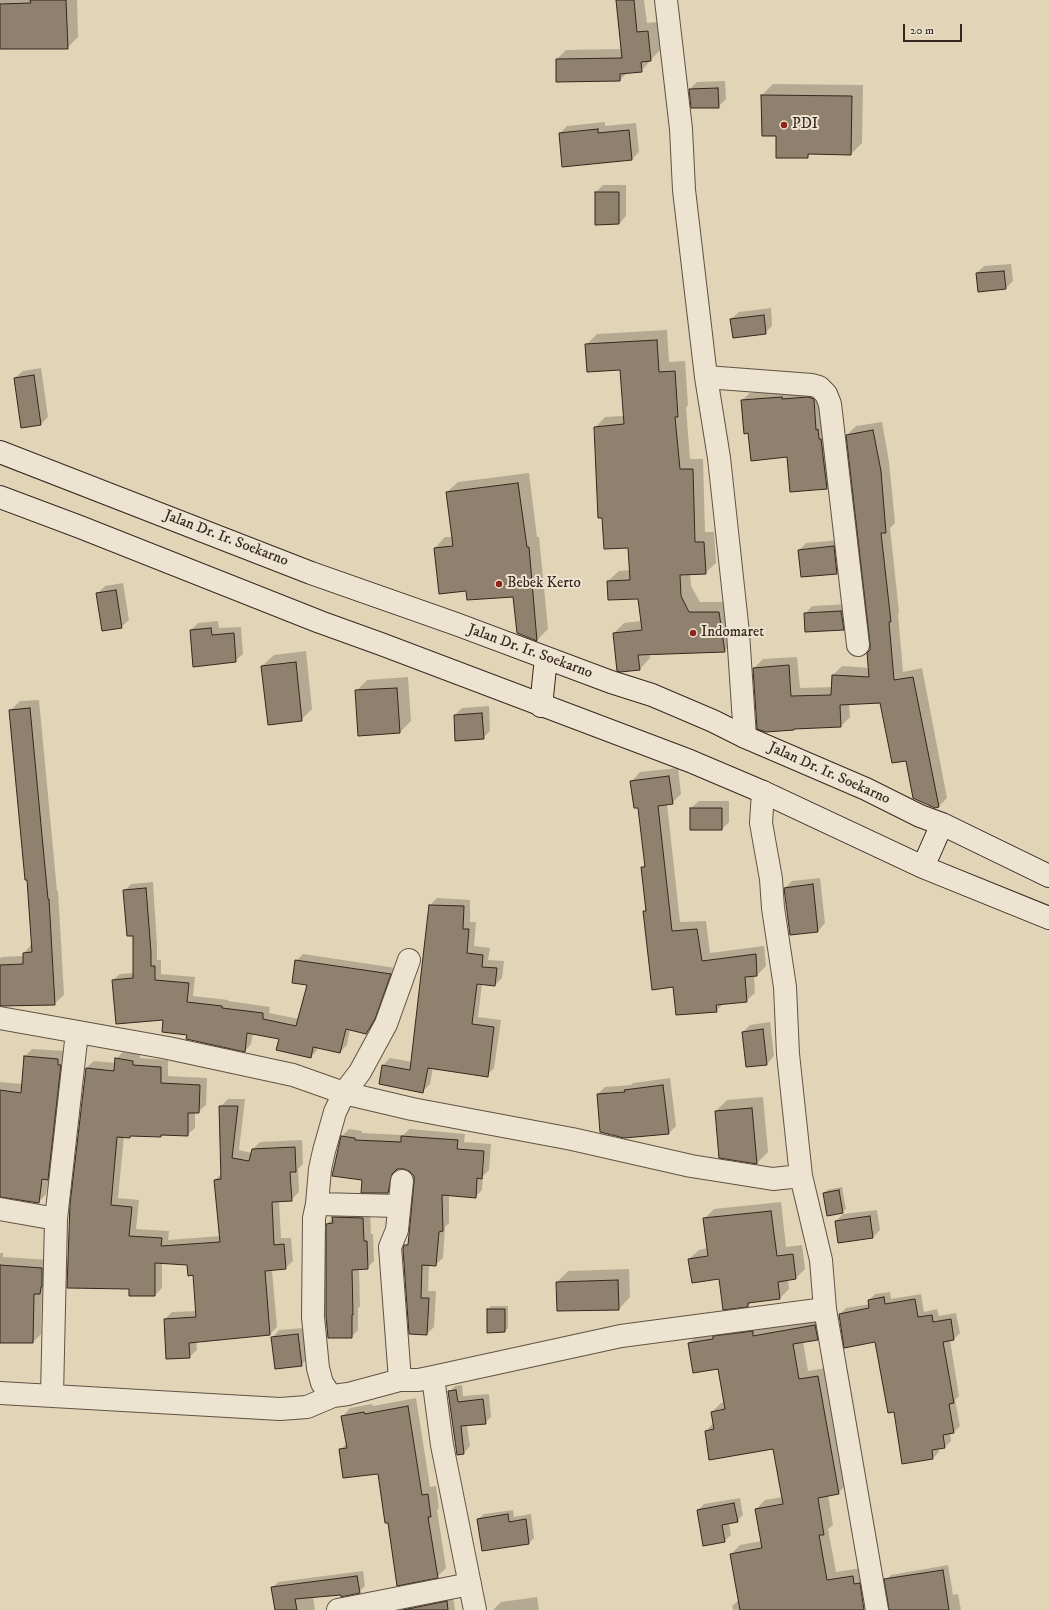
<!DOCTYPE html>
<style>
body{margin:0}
#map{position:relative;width:1049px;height:1610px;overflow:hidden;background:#e2d4b6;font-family:"IM FELL DW Pica",serif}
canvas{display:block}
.scale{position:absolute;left:903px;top:24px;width:59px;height:18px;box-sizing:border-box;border:2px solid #35271e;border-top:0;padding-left:5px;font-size:12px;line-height:14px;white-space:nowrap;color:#35271e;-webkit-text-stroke:3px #ece3d0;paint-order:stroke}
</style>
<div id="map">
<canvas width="1049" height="1610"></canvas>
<div class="scale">20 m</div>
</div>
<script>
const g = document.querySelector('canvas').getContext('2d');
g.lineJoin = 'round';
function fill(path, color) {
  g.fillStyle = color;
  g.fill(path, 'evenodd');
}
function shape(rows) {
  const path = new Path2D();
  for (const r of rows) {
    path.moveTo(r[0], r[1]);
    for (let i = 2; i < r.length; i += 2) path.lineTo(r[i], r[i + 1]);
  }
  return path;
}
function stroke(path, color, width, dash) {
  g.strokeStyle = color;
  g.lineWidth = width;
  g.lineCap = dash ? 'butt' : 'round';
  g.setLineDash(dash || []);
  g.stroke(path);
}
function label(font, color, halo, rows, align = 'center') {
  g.font = font + ' "IM FELL DW Pica",serif';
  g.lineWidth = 4;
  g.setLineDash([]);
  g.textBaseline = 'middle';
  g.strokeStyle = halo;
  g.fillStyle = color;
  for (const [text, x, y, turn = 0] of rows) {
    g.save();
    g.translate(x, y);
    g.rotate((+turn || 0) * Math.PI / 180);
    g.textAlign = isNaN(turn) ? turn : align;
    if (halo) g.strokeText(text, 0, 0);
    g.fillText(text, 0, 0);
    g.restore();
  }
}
const shadow = shape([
 [0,0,77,0,78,37,67,48,0,48],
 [617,0,644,0,647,23,657,22,660,50,641,71,627,73,620,80,557,59,566,50,622,49],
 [725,81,726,99,718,107,690,89,697,82],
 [773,84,863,85,862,143,851,154,810,153,807,157,777,135,762,95],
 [605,122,605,126,636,123,639,152,632,159,560,133,567,126],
 [603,185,626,185,626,216,619,224,596,224,596,192],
 [1011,264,1013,281,1006,288,977,273,984,266],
 [771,308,772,326,765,333,731,319,739,312],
 [667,330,669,362,685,361,688,405,686,408,690,459,703,459,705,532,714,532,716,563,705,573,690,573,691,586,700,602,729,602,734,641,724,651,649,654,650,658,640,669,614,633,624,623,641,621,638,598,608,581,619,571,630,570,629,547,595,428,605,417,624,416,620,369,586,345,597,334],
 [41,368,48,417,41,424,15,378,23,371],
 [789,390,820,391,834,481,827,488,788,456,749,432,742,400,750,393],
 [882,422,889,462,895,523,890,528,899,612,898,614,903,672,922,668,947,798,938,807,907,760,881,702,849,704,850,717,841,726,795,728,754,668,763,659,797,657,800,688,832,687,833,675,842,666,869,668,871,644,847,435,856,426],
 [529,473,537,537,539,537,548,629,537,640,517,633,514,596,467,590,435,548,445,537,453,537,447,492,458,482],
 [841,540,844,565,837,573,799,550,806,543],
 [123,583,129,620,121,627,98,593,105,586],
 [848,604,850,622,843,629,805,614,812,606],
 [218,621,219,628,241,627,243,654,235,661,191,630,198,623],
 [306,651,312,709,301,720,262,666,274,655],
 [408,677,411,721,400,732,356,691,367,680],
 [39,700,57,891,58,891,64,995,54,1004,0,1005,0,958,2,957,24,956,24,953,32,944,28,879,11,710,20,701],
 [489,706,490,731,483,738,455,715,462,708],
 [678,768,681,794,672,803,667,804,680,922,706,921,710,953,764,946,766,966,757,975,754,975,755,993,746,1001,724,1003,716,1011,674,986,644,912,647,909,642,868,646,864,639,807,632,781,640,772],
 [699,801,729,801,729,822,722,829,691,808],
 [820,878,825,923,818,931,791,934,785,888,792,881],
 [153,882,157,945,157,960,161,960,161,974,195,977,193,996,228,1000,228,1001,270,1007,269,1013,299,1019,308,984,296,961,303,954,396,968,381,1011,373,1026,366,1033,350,1029,347,1045,340,1052,318,1047,317,1050,311,1057,280,1039,253,1033,251,1044,245,1051,188,1034,165,1019,113,980,120,974,134,973,134,935,124,891,131,884],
 [437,898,470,900,470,922,476,922,474,946,490,948,488,960,504,961,502,978,495,985,482,984,478,1017,501,1020,494,1068,487,1075,433,1067,430,1084,423,1091,383,1065,390,1058,412,1062,430,905],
 [770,1022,774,1056,767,1064,743,1032,750,1025],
 [32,1049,66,1051,55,1171,49,1178,46,1194,39,1202,0,1196,0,1082,22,1084,25,1056],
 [123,1052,140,1054,140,1058,168,1060,168,1076,207,1078,206,1105,198,1112,195,1112,195,1128,187,1135,163,1134,161,1136,132,1135,130,1137,124,1136,118,1198,139,1200,136,1229,169,1231,168,1240,220,1236,215,1180,222,1173,220,1107,228,1099,245,1099,239,1150,252,1153,253,1149,260,1142,302,1140,303,1164,298,1169,299,1192,291,1200,279,1200,281,1238,291,1238,293,1261,285,1268,272,1270,277,1327,270,1334,196,1341,197,1350,189,1357,165,1319,172,1312,197,1311,194,1274,188,1264,162,1263,162,1288,155,1295,130,1288,68,1287,86,1068,94,1061,116,1063,116,1059],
 [670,1078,676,1126,669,1133,624,1137,598,1094,605,1087,631,1085,633,1083],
 [763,1097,768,1152,757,1163,716,1111,727,1100],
 [349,1129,362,1131,362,1133,403,1135,410,1129,465,1134,464,1142,491,1144,489,1170,483,1176,482,1190,475,1197,449,1195,449,1223,445,1227,443,1258,435,1265,429,1265,428,1291,436,1291,434,1327,427,1334,405,1246,409,1242,415,1182,414,1175,410,1170,404,1168,398,1168,395,1185,388,1192,363,1179,333,1175,342,1136],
 [842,1187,846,1209,842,1212,824,1193,827,1190],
 [781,1202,786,1247,802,1245,805,1269,796,1278,788,1280,789,1289,780,1298,752,1302,748,1306,720,1278,689,1259,699,1250,708,1248,704,1219,714,1209],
 [340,1210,370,1211,371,1234,373,1234,374,1261,367,1268,359,1269,360,1307,358,1308,358,1330,351,1337,327,1224],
 [877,1210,880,1230,873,1237,836,1221,843,1214],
 [0,1253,3,1253,3,1257,50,1260,48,1285,42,1291,41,1334,33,1342,0,1342],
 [629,1269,630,1297,619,1309,557,1282,568,1271],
 [890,1292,891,1299,921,1294,924,1312,937,1309,939,1316,956,1313,960,1333,954,1339,950,1340,959,1396,955,1400,960,1426,954,1432,950,1433,951,1441,945,1447,938,1448,939,1452,933,1458,894,1410,876,1341,840,1314,846,1308,870,1304,869,1300,875,1294],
 [491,1306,508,1306,508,1328,505,1331,488,1309],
 [824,1317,826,1330,817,1339,803,1341,808,1371,827,1368,847,1484,838,1493,828,1495,833,1525,828,1529,836,1572,862,1568,865,1587,856,1596,830,1610,733,1610,732,1606,739,1600,731,1554,740,1545,762,1541,756,1509,765,1500,783,1497,774,1448,706,1431,714,1422,712,1412,721,1403,724,1402,718,1368,689,1343,698,1334],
 [305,1328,309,1357,301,1365,272,1338,279,1330],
 [462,1385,463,1396,489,1394,491,1417,485,1423,467,1425,470,1446,464,1453,449,1392,455,1386],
 [416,1398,430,1487,436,1486,439,1508,437,1510,446,1568,437,1577,389,1521,379,1473,340,1450,347,1443,342,1417,350,1408,372,1404,373,1406],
 [740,1498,743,1515,737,1521,729,1523,731,1535,724,1541,698,1510,704,1504],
 [513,1510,514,1517,531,1514,534,1538,529,1543,478,1519,484,1514],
 [948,1565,953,1595,958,1594,961,1610,903,1610,886,1580,891,1575],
 [363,1571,365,1586,359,1592,313,1597,315,1610,276,1610,272,1588,278,1582],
 [453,1596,455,1610,392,1610],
 [537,1597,539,1610,493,1610,501,1602]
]);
const building = shape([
 [30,0,66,0,68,49,0,49,0,4,31,3,30,0],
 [616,0,634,0,637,32,648,31,651,61,641,62,642,72,620,74,620,81,556,82,556,59,622,58,616,0],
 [718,88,719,108,691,108,689,89,718,88],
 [761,95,852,96,851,155,808,154,808,158,776,158,776,136,762,136,761,95],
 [598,129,598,133,629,130,632,160,562,167,559,133,598,129],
 [595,192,619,192,619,224,595,225,595,192],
 [1004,271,1006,289,978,292,976,273,1004,271],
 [764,315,766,334,733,338,730,319,764,315],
 [657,340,659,372,675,371,678,417,675,417,680,469,693,469,695,542,704,542,706,574,680,575,681,596,689,612,719,612,725,652,638,655,640,670,620,672,617,671,613,633,642,630,638,599,608,600,607,581,630,580,628,548,604,549,602,518,598,518,594,427,624,424,620,370,587,372,585,344,657,340],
 [34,375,41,425,21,428,14,378,34,375],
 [782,397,782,399,808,397,814,399,816,430,818,429,819,439,821,439,827,489,790,492,787,457,751,461,748,433,744,434,741,400,782,397],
 [873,430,881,471,886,533,881,533,891,622,889,622,894,680,913,677,939,807,935,808,913,798,906,761,892,763,880,703,840,705,841,727,794,729,794,730,766,732,757,729,753,668,789,665,791,696,831,695,832,675,869,677,867,653,870,650,870,644,846,435,873,430],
 [518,483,527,547,529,547,537,641,517,633,513,597,467,600,466,591,439,594,434,548,453,546,446,492,518,483],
 [834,546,837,574,801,577,798,550,834,546],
 [116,590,122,628,102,631,96,593,116,590],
 [841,611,844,630,805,632,804,613,841,611],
 [211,628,212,635,234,633,236,662,193,667,190,630,211,628],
 [296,662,302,721,268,725,261,666,296,662],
 [397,688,400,733,358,736,355,690,397,688],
 [30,708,48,899,49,899,55,1005,0,1006,0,965,23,964,23,953,32,952,27,880,25,880,9,710,30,708],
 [482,713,484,739,455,741,454,715,482,713],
 [669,776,673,804,658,806,672,931,697,929,702,961,756,954,757,976,745,977,747,1002,716,1005,717,1012,676,1015,673,987,652,990,643,911,646,911,641,867,645,867,638,808,634,808,630,781,669,776],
 [690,808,722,808,722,830,690,830,690,808],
 [813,884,818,932,790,935,784,888,813,884],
 [146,888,151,952,151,966,155,966,155,980,189,983,187,1002,222,1006,222,1008,263,1013,263,1019,296,1026,307,985,292,983,295,960,391,974,375,1019,366,1034,346,1029,340,1053,313,1047,311,1058,276,1050,279,1039,247,1033,245,1052,186,1039,187,1035,162,1032,163,1020,116,1024,112,980,133,978,133,936,127,936,123,890,146,888],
 [429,905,464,906,463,929,469,929,467,953,483,955,482,967,497,968,495,986,477,984,472,1024,494,1027,488,1077,428,1068,423,1093,379,1084,382,1065,410,1070,429,905],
 [763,1029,767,1065,746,1067,742,1032,763,1029],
 [24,1056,58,1059,58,1065,61,1065,48,1180,42,1179,39,1203,0,1197,0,1090,21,1093,24,1056],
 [115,1058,133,1061,133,1065,161,1067,161,1083,200,1085,199,1113,188,1113,188,1136,161,1135,161,1137,130,1136,130,1138,117,1137,111,1205,132,1207,129,1236,162,1238,161,1246,220,1242,214,1180,221,1179,219,1106,238,1106,232,1158,249,1161,252,1149,295,1147,296,1172,290,1172,292,1201,272,1202,274,1245,284,1244,286,1269,265,1271,270,1335,189,1343,190,1358,166,1359,164,1319,196,1317,193,1275,188,1276,187,1265,155,1263,155,1296,129,1296,129,1289,67,1288,70,1204,86,1068,114,1071,115,1058],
 [663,1085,669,1134,624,1138,600,1132,597,1094,625,1092,624,1090,663,1085],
 [752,1108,757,1164,719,1158,715,1111,752,1108],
 [341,1136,355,1138,355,1140,401,1142,401,1136,458,1140,457,1149,484,1151,482,1179,477,1178,476,1198,442,1195,443,1231,439,1232,436,1266,422,1265,421,1298,429,1298,427,1335,409,1334,403,1249,404,1245,408,1245,414,1182,414,1176,409,1171,404,1169,397,1169,392,1174,388,1193,361,1193,362,1180,332,1176,341,1136],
 [839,1190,843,1213,827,1216,823,1193,839,1190],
 [771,1211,777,1256,793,1254,796,1279,778,1282,780,1299,748,1303,748,1307,723,1310,719,1279,692,1283,688,1259,708,1256,703,1218,771,1211],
 [870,1216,873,1238,838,1243,835,1221,870,1216],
 [332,1217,363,1218,364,1241,367,1241,368,1269,352,1270,353,1315,352,1315,352,1338,328,1338,326,1316,326,1224,333,1223,332,1217],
 [0,1265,42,1268,42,1287,41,1287,40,1294,34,1294,33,1343,0,1343,0,1265],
 [618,1280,619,1310,557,1311,556,1282,618,1280],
 [884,1297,885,1304,915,1299,918,1317,932,1315,933,1322,951,1319,954,1340,943,1342,954,1403,949,1404,954,1433,943,1435,945,1448,932,1450,933,1459,902,1464,894,1412,888,1413,875,1342,844,1348,839,1314,869,1308,868,1300,884,1297],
 [487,1309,505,1309,505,1332,487,1333,487,1309],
 [815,1325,818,1340,793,1344,799,1379,818,1376,839,1494,818,1498,824,1535,819,1535,827,1580,853,1576,854,1584,860,1583,864,1610,740,1610,730,1554,762,1548,755,1509,783,1504,773,1449,709,1460,705,1431,714,1429,711,1412,725,1409,718,1369,693,1373,688,1343,713,1339,713,1336,753,1331,753,1336,815,1325],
 [298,1334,302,1366,275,1369,271,1337,298,1334],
 [456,1390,458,1402,483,1399,486,1424,461,1426,464,1454,457,1455,448,1391,456,1390],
 [408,1406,422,1495,428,1494,431,1517,428,1517,438,1578,397,1586,388,1523,385,1523,378,1474,343,1478,339,1449,347,1448,341,1416,364,1412,365,1414,408,1406],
 [734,1503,738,1522,722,1525,725,1542,703,1546,697,1510,734,1503],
 [508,1514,509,1522,526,1519,529,1544,482,1551,477,1519,508,1514],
 [943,1570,949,1610,889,1610,884,1579,943,1570],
 [357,1576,360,1593,341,1597,341,1595,295,1599,297,1610,275,1610,271,1587,357,1576],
 [447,1601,448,1610,403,1610,447,1601]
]);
const minor = shape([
 [666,0,681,129,684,190,706,377,719,458,738,633,745,737],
 [706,377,812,385,819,387,826,394,830,404,858,645],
 [763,792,761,823,771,879,773,908,785,987,788,1054,801,1176,821,1260,825,1309,877,1610],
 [409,960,386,1024,360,1072,344,1093,335,1112,324,1151,320,1169,317,1204,314,1218,313,1317,318,1368,322,1383,328,1392,333,1396,348,1394,400,1380,418,1380,433,1377,442,1445,475,1610],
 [0,1018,168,1048,293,1075,344,1093,412,1109,572,1139,691,1166,773,1179,801,1176],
 [317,1204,399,1206],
 [0,1209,56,1219],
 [433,1377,621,1336,825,1309],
 [400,1380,390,1247,397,1230,402,1181],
 [0,1393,280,1409,307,1407,333,1396],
 [52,1396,56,1219,77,1032],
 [338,1610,470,1584]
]);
const secondary = shape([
 [0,452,311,573,456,624,611,682,652,695,713,721,745,737,866,789,920,816,942,824,1049,876],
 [0,497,80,527,320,622,381,644,690,761,763,792,923,867,1049,918],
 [541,706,546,658],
 [923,867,942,824]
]);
const markers = [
 [784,125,4,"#8f2418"],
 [499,584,4,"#8f2418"],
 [693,633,4,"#8f2418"]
];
const poiNames = [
 ["PDI",792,125],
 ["Bebek Kerto",507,584],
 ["Indomaret",701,633]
];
const streetNames = [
 ["Jalan Dr. Ir. Soekarno",226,539,21],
 ["Jalan Dr. Ir. Soekarno",530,652,20],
 ["Jalan Dr. Ir. Soekarno",829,774,24]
];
fill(shadow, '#0003');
fill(building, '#8f816d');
stroke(building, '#35271e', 1);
stroke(minor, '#605244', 24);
stroke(secondary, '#35271e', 24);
stroke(minor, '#ece3d0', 22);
stroke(secondary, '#ece3d0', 22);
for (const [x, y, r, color] of markers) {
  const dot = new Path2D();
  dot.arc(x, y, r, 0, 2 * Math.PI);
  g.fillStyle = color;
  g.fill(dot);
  stroke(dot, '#ece3d0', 1.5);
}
label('15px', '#35271e', '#ece3d0', poiNames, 'left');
label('15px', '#35271e', '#ece3d0', streetNames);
</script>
